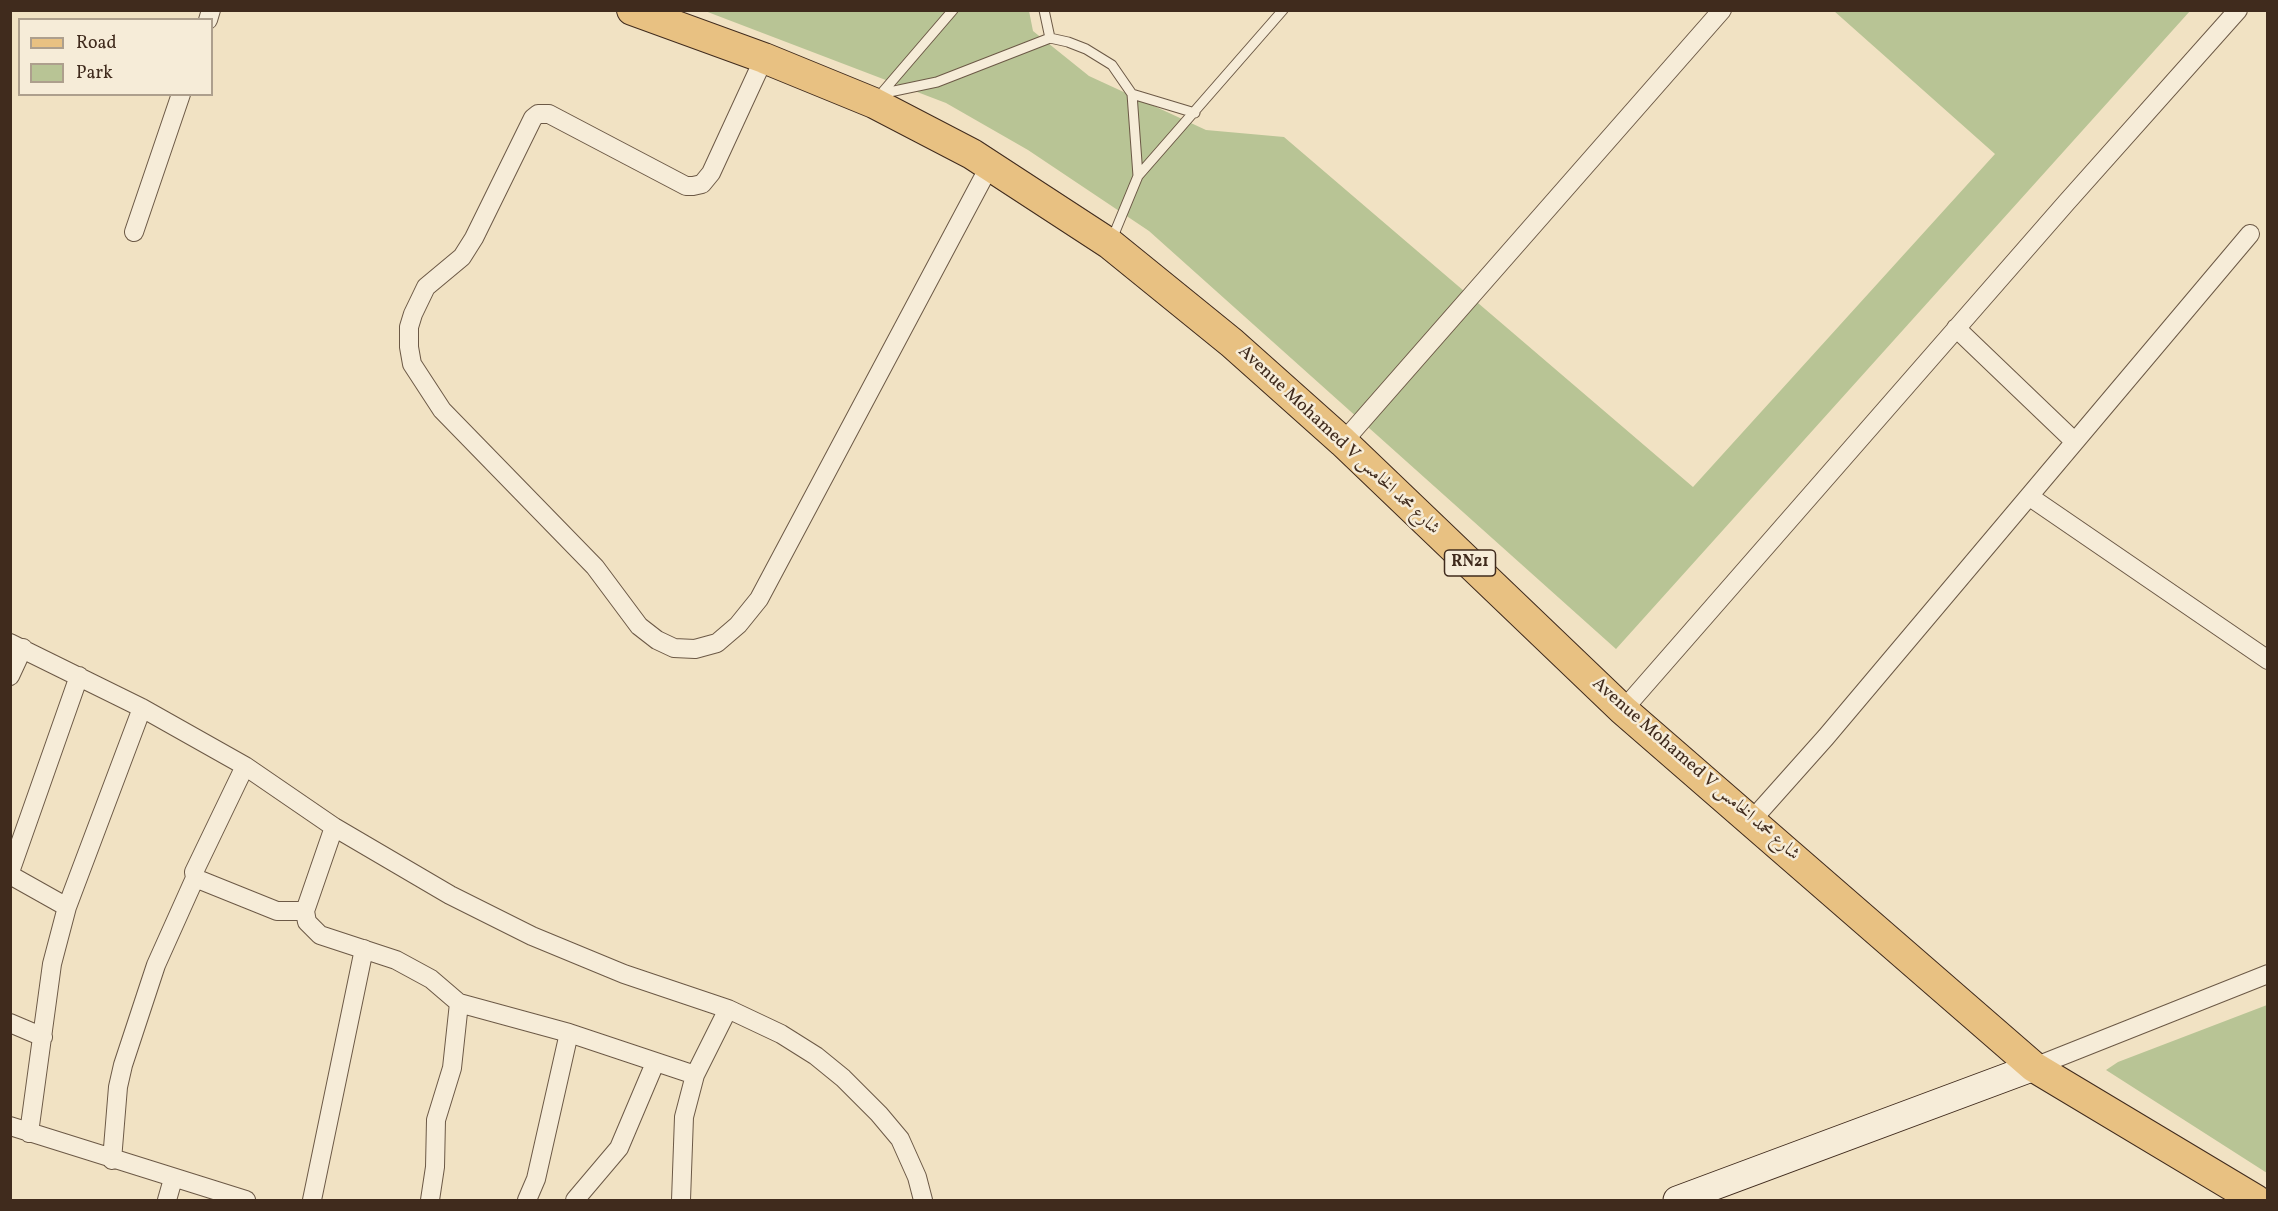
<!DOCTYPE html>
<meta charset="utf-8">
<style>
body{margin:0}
#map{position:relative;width:2278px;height:1211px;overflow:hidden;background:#f1e2c3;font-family:Vollkorn,serif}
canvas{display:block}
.frame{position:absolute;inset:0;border:12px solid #402b1d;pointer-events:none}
.legend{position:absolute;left:18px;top:18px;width:195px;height:78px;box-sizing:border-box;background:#f6ecd8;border:2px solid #ad9f8d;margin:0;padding:8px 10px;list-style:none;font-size:18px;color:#402b1d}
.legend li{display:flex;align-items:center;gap:12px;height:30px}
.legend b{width:30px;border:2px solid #ad9f8d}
</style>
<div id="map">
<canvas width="2278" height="1211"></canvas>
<div class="frame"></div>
<ul class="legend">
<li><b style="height:8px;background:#e8c182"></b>Road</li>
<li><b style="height:16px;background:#b8c495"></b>Park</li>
</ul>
</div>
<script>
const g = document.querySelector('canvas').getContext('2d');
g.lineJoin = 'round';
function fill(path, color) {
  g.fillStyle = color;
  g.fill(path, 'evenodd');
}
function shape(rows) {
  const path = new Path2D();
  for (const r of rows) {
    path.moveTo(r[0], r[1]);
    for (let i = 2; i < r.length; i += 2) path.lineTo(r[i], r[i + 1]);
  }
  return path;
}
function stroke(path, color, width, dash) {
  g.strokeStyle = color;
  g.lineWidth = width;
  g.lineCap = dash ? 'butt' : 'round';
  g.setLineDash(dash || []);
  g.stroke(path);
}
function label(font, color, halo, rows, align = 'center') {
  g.font = font + ' Vollkorn,Amiri,serif';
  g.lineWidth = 5;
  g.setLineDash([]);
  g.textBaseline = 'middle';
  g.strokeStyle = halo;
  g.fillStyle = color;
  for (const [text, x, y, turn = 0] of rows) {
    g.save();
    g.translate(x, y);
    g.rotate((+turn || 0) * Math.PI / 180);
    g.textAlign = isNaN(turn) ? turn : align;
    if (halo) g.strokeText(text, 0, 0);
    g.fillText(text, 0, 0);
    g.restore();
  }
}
const green = shape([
 [705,11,1029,11,1033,31,1089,76,1206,130,1284,137,1693,487,1995,154,1834,11,2190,11,1616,649,1149,231,1028,150,946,103],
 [2267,1005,2267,1173,2106,1070,2118,1062]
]);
const service = shape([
 [1044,10,1050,38],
 [880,94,937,82,1050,38,1068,42,1086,49,1112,65,1132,94,1138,176],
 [1132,94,1195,113],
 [880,95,953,10],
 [1112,239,1138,176,1283,10]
]);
const minor = shape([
 [208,20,211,10],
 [764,58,711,173,702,184,693,186,686,186,549,114,538,114,533,118,474,238,462,257,426,287,413,314,409,327,409,347,412,364,442,410,595,567,639,626,657,640,674,648,695,649,717,643,738,625,759,599,990,165],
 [134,232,181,94],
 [1956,328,2074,441],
 [1343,442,1722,10],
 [2030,497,2268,660],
 [10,643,142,708,245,766,334,827,450,895,532,936,624,974,728,1009,781,1034,816,1056,843,1078,879,1114,900,1139,917,1177,923,1200],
 [10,676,23,648],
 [1623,710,2066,203,2238,10],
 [245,766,194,872,195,878,277,911,305,911],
 [1752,820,1826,737,2250,234],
 [334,827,305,911,307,922,320,935,396,960,431,979,459,1003,569,1033,695,1075],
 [10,872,79,676],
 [10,875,67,907,52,964,29,1133],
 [67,907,142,708],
 [10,1023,43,1037],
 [2034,1067,2268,974],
 [10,1126,246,1200],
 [112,1160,118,1087,123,1065,156,965,195,878],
 [167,1200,173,1179],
 [312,1200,364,949],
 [430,1200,435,1167,436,1120,452,1068,459,1003],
 [527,1200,536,1179,569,1033],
 [575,1200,619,1148,655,1063],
 [681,1200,684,1117,695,1075,728,1009]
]);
const secondary = shape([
 [1677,1200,2034,1067]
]);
const primary = shape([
 [632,10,764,58,874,103,972,154,1110,244,1232,343,1343,442,1623,710,2034,1067,2256,1200]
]);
const shields = [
 [1470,563,51]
];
const shieldNames = [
 ["RN21",1470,563]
];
const streetNames = [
 ["Avenue Mohamed V شارع محمد الخامس",1338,441,43],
 ["Avenue Mohamed V شارع محمد الخامس",1695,770,41]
];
fill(green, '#b8c495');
stroke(service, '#6c5946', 11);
stroke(minor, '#6c5946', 20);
stroke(secondary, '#402b1d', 29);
stroke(primary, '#402b1d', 32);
stroke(service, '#f6ecd8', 9);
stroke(minor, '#f6ecd8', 18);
stroke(secondary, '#f6ecd8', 27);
stroke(primary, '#e8c182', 30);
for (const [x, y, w] of shields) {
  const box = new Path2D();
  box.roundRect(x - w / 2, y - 13, w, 26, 4.5);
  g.fillStyle = '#f6ecd8';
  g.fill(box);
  stroke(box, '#402b1d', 1.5);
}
label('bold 16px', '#402b1d', null, shieldNames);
label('18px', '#402b1d', '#f6ecd8', streetNames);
</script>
